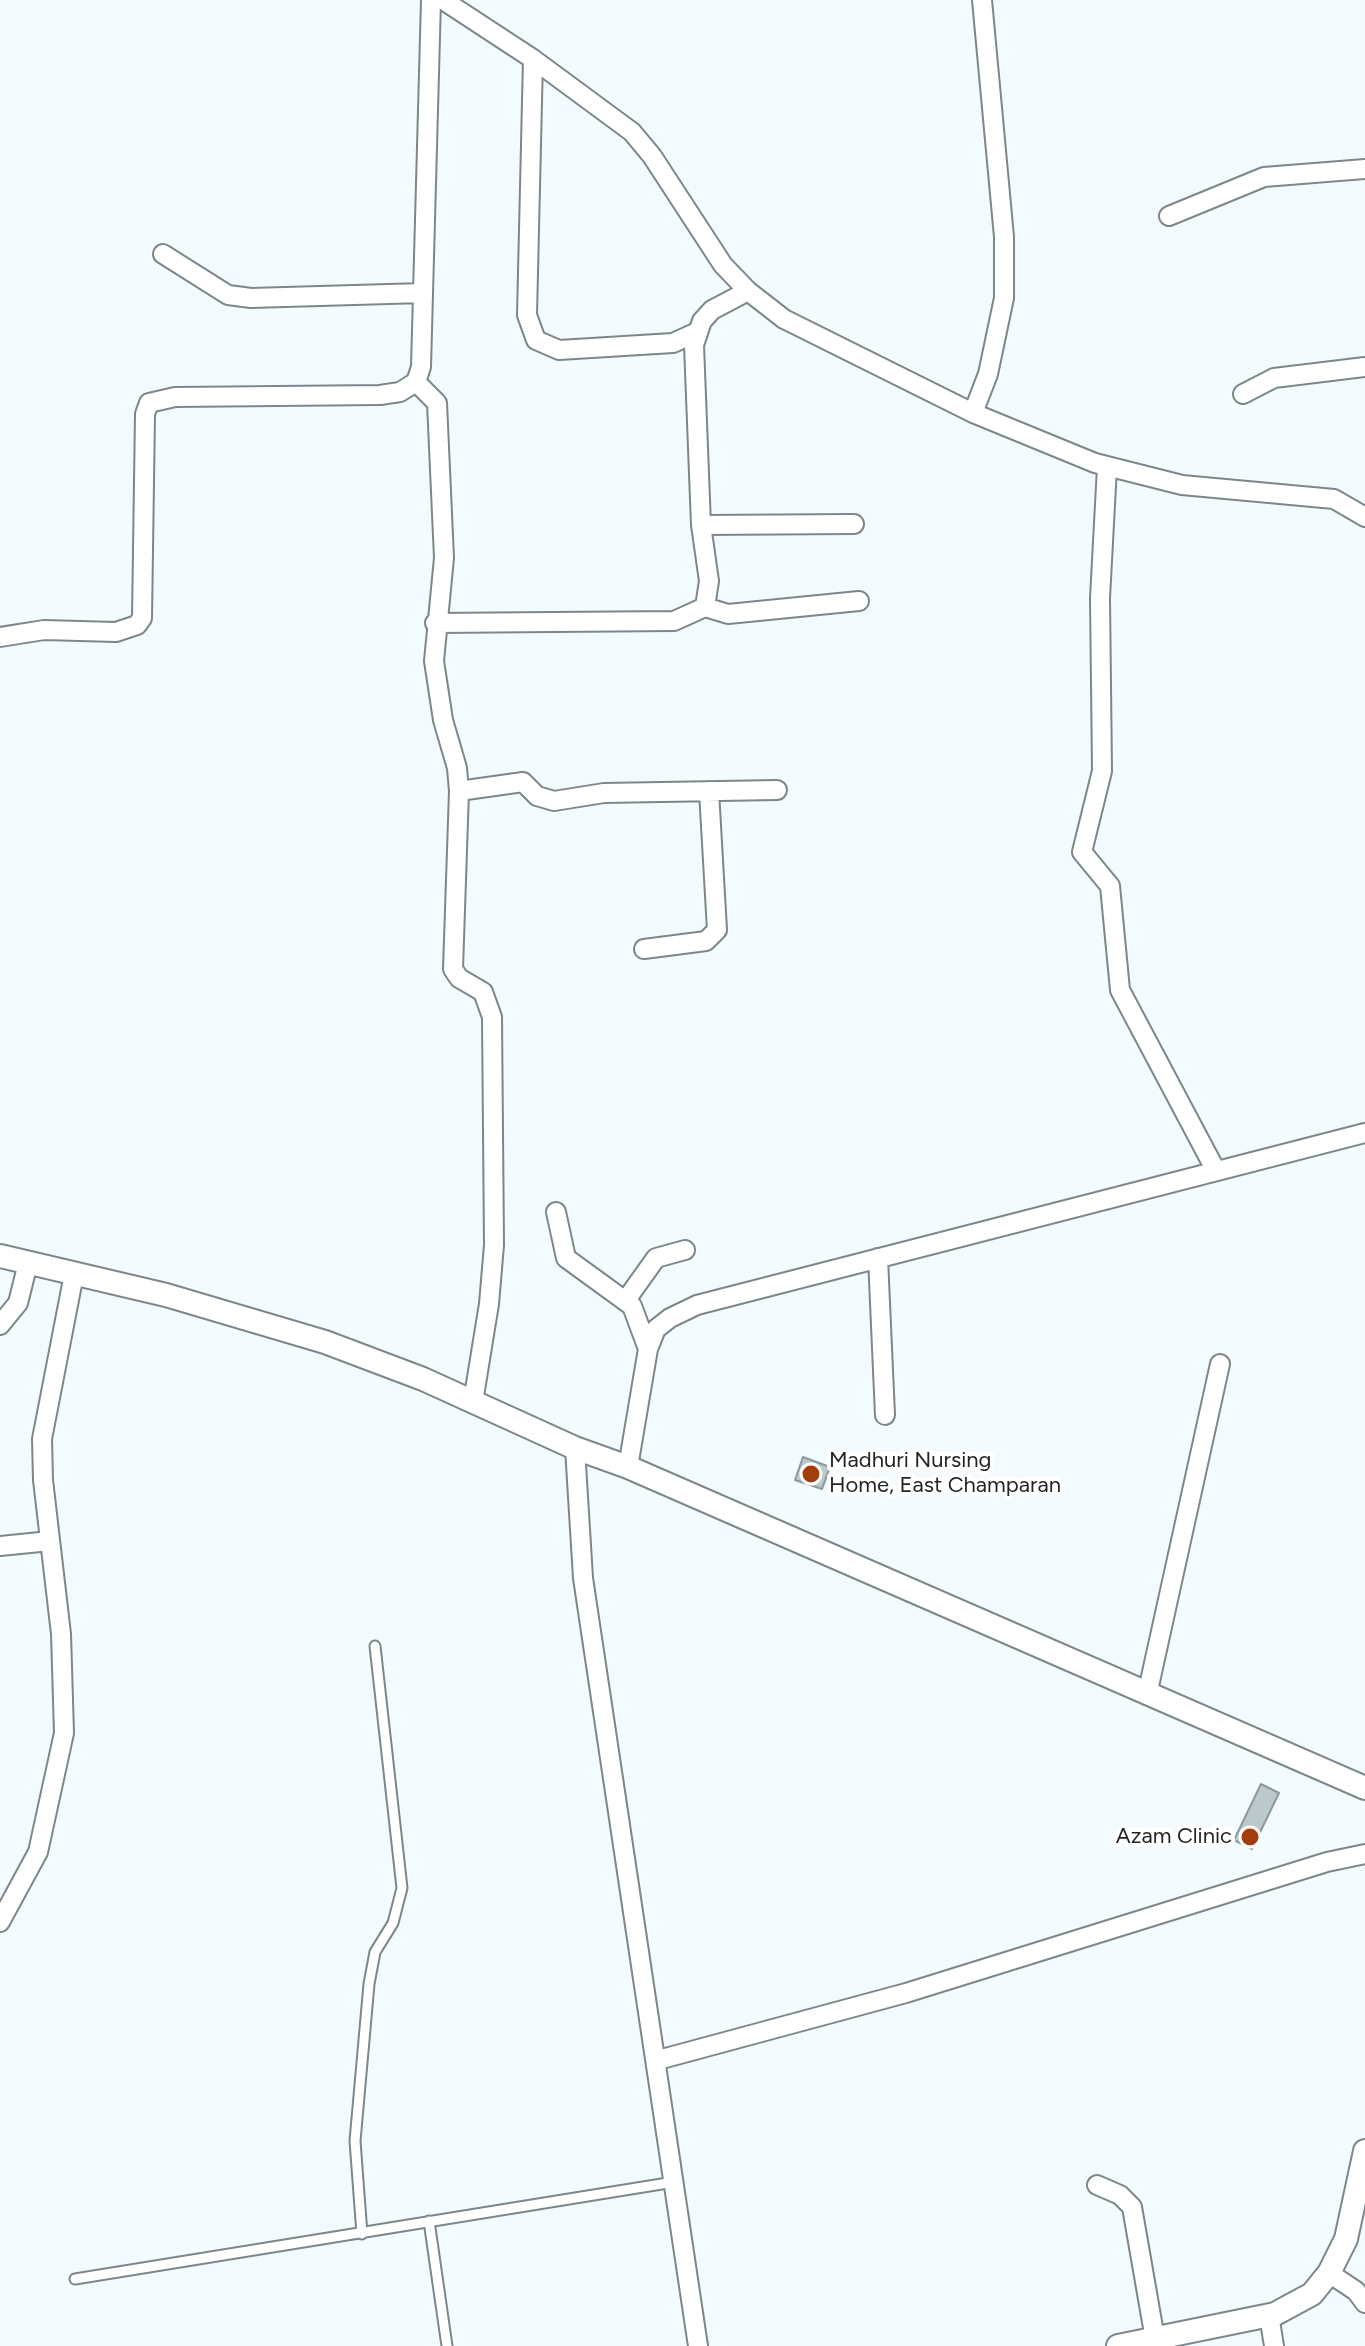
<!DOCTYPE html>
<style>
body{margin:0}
canvas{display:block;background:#f4fbfe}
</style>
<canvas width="1365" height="2346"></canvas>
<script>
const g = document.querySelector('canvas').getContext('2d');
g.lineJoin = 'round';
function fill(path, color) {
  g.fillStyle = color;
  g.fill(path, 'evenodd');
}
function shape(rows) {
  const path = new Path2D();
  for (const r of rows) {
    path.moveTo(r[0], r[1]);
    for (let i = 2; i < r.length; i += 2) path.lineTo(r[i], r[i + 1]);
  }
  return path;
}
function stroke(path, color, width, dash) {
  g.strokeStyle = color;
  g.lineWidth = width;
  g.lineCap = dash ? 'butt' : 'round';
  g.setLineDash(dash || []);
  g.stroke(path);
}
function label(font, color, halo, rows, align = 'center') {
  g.font = font + ' Figtree,sans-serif';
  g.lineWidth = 8;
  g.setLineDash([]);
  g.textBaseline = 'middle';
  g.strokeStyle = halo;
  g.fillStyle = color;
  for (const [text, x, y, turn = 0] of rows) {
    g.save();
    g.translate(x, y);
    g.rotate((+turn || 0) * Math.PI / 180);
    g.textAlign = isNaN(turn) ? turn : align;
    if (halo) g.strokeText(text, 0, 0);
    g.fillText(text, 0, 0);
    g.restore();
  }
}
const building = shape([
 [803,1457,830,1467,822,1489,795,1480,803,1457],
 [1261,1784,1279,1793,1252,1849,1234,1840,1261,1784]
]);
const service = shape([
 [429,2221,447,2346],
 [362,2234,355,2141,369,1984,375,1952,393,1923,402,1888,375,1646],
 [75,2279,674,2182]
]);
const minor = shape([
 [443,0,533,59,632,132,652,156,723,265,748,291,784,319,973,413,1095,463,1182,485,1334,499,1365,517],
 [533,59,527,315,536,340,559,350,673,343,695,333],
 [1169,216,1264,177,1365,169],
 [163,254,228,295,251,298,423,293],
 [416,382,437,403,444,558,434,661,443,720,457,768,459,791,453,969,459,978,483,992,492,1017,494,1245,489,1304,473,1402],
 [1243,394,1274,378,1365,367],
 [973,413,988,374,1004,298,1004,237,982,0],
 [1107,467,1100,598,1102,771,1082,852,1110,886,1120,990,1216,1171],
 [701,525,854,524],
 [705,607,728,614,859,601],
 [435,623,674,621,705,607,709,581,701,525,694,345,702,321,712,310,748,291],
 [0,637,44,630,116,632,137,625,142,618,145,414,149,403,175,397,380,395,400,392,416,382,421,367,431,0],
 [459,791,523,782,537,796,554,801,604,793,777,790],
 [644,949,706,941,717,930,709,791],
 [556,1212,566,1258,632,1306,648,1349],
 [878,1258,885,1415],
 [626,1300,656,1258,685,1250],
 [0,1325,18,1303,28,1263],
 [575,1448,583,1578,698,2346],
 [628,1467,648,1349,656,1329,670,1318,697,1305,1365,1133],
 [0,1546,50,1541],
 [1147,1695,1220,1364],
 [0,1922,38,1852,64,1733,61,1634,43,1480,42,1439,74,1274],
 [658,2060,906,1993,1327,1862,1365,1854],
 [1097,2185,1120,2195,1132,2207,1155,2339],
 [1329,2273,1356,2291,1365,2303],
 [1269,2315,1274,2346]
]);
const tertiary = shape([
 [0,1256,166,1295,325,1342,423,1379,575,1448,628,1467,1365,1788],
 [1118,2346,1275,2314,1312,2294,1329,2273,1346,2239,1365,2151]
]);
const markers = [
 [811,1474,10,"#a23e0e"],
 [1250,1837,10,"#a23e0e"]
];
const poiNames = [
 ["Madhuri Nursing",829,1461],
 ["Home, East Champaran",829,1486],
 ["Azam Clinic",1232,1837,"right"]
];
fill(building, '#bbc8cc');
stroke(building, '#8e999d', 2);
stroke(service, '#7c878c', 13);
stroke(minor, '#7c878c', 22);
stroke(tertiary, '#7c878c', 26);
stroke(service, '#fff', 9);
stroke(minor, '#fff', 18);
stroke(tertiary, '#fff', 22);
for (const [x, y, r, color] of markers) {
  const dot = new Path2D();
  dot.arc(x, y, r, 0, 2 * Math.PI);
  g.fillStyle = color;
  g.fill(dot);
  stroke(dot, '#fff', 3);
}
label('22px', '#1f2325', '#fff', poiNames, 'left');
</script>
